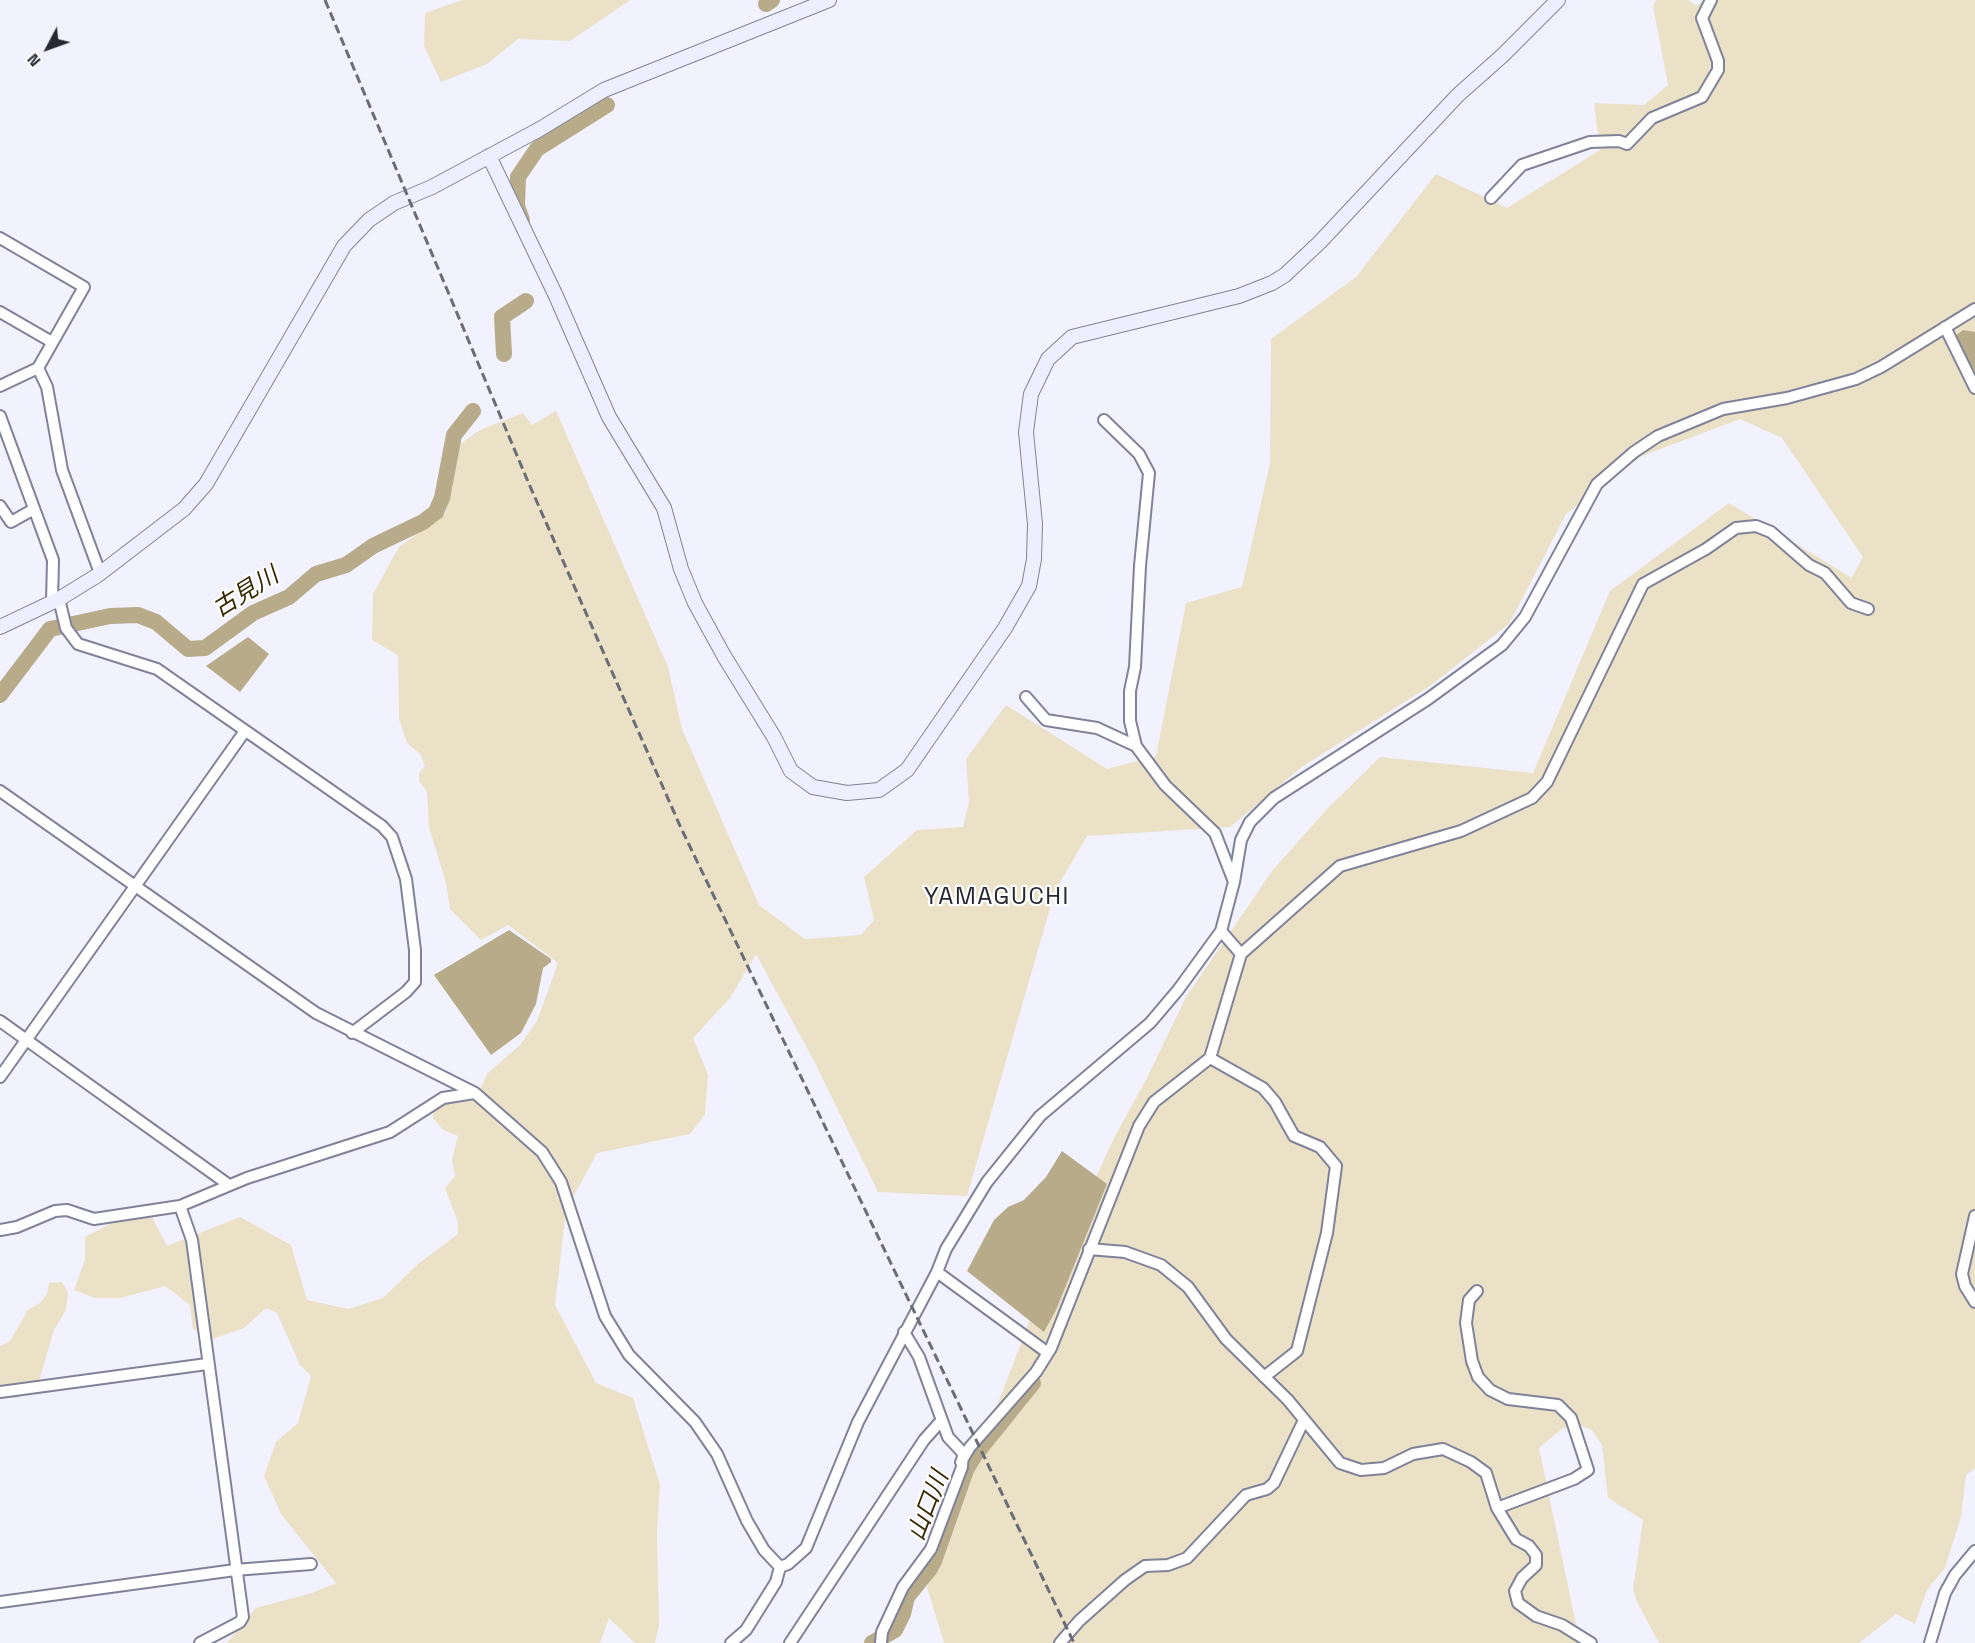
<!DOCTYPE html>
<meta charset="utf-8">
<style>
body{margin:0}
#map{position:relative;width:1975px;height:1643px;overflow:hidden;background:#f1f2fd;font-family:"Space Grotesk",sans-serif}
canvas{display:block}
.north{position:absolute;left:18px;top:18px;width:60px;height:60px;-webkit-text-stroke:4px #fff;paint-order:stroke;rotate:229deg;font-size:16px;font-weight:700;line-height:24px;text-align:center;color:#272832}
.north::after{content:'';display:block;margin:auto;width:21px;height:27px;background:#272832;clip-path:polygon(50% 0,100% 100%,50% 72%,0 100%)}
</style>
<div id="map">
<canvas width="1975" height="1643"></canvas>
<div class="north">N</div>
</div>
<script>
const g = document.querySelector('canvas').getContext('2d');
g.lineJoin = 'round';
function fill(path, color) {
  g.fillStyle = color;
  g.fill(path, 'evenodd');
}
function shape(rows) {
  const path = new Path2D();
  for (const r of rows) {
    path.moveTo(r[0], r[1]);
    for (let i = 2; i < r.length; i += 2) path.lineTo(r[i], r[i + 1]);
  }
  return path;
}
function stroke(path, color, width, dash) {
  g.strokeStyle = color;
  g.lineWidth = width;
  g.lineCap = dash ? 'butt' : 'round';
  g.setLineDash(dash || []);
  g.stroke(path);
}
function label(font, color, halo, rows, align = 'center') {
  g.font = font + ' "Space Grotesk","Noto Sans JP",sans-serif';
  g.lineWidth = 4.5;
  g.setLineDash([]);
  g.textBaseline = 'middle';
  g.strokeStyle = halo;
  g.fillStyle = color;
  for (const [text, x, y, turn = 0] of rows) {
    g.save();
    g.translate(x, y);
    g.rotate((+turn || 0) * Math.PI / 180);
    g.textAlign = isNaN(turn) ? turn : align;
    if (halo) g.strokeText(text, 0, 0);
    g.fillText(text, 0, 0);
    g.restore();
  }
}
const green = shape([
 [462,0,630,0,570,41,518,39,487,64,441,82,424,46,425,13],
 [1656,0,1688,0,1697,6,1703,0,1975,0,1975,1468,1966,1475,1961,1517,1945,1568,1927,1590,1915,1624,1896,1614,1859,1643,1659,1643,1637,1602,1633,1589,1643,1520,1608,1498,1602,1445,1592,1430,1581,1426,1563,1428,1539,1448,1580,1643,944,1643,927,1587,1032,1315,1115,1136,1147,1078,1186,997,1272,871,1326,810,1380,757,1533,773,1610,591,1729,503,1852,578,1863,557,1782,438,1740,419,1642,456,1566,514,1509,624,1430,686,1303,766,1230,827,1087,836,1055,891,967,1196,878,1192,814,1061,756,954,730,998,693,1038,708,1075,705,1114,690,1134,597,1153,566,1210,555,1305,596,1383,633,1398,660,1485,657,1533,659,1625,655,1643,635,1643,609,1618,600,1643,227,1643,256,1608,312,1593,336,1583,281,1514,264,1476,276,1442,298,1423,311,1376,300,1365,277,1313,266,1308,244,1328,213,1339,193,1329,190,1305,165,1286,120,1298,95,1298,74,1290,85,1260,85,1237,110,1224,151,1215,167,1246,240,1217,291,1245,307,1300,348,1309,383,1298,418,1264,458,1234,458,1222,445,1188,455,1176,452,1160,458,1136,443,1130,433,1118,433,1108,444,1100,476,1098,487,1074,520,1045,537,1021,558,963,508,925,481,940,450,909,446,883,429,827,427,792,419,781,419,773,425,766,420,754,407,743,399,719,398,655,372,640,373,594,399,547,446,513,451,490,454,457,460,444,480,430,523,413,532,425,556,411,668,667,682,729,759,905,805,939,861,935,874,920,864,877,917,830,963,827,969,802,966,759,1006,705,1107,769,1156,756,1186,603,1242,587,1270,463,1271,339,1356,277,1436,174,1507,208,1600,150,1594,103,1644,105,1668,85,1653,6],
 [62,1282,68,1293,66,1310,54,1330,37,1388,17,1398,0,1398,0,1346,10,1341,28,1310,40,1303,47,1294,49,1283]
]);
const water = shape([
 [1963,330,1975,332,1975,372,1955,336],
 [248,637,269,654,240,692,206,666],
 [509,930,551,959,551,962,543,968,536,1004,521,1033,491,1055,434,975],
 [1062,1151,1107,1184,1056,1310,1044,1332,967,1271,994,1220,1008,1207,1024,1200,1046,1177]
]);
const river = shape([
 [766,4,772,0],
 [522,220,517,206,518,177,537,149,607,105],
 [504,354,502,317,526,301],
 [0,695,50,629,110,616,138,615,156,622,188,649,205,648,253,613,289,597,316,574,346,565,373,546,423,522,436,512,442,498,454,435,473,411],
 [872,1643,895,1630,903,1614,907,1597,929,1570,934,1561,966,1470,975,1455,1033,1383]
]);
const street = shape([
 [1491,198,1522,165,1590,142,1619,141,1627,144,1652,118,1702,97,1718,70,1718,61,1702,18,1711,0],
 [0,238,84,287,38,368,47,387,62,470,100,573],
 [0,312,52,342],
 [1945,327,1975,388],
 [0,386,38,368],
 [0,416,53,560,52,602],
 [1104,420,1139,454,1149,473,1140,566,1135,667,1130,691,1130,721,1136,746,1165,785,1215,833,1234,882],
 [0,506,11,522,34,509],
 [59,599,66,628,78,644,157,669,382,826,392,837,406,879,415,950,415,982,406,992,352,1033],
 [1026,697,1046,720,1097,728,1136,746],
 [0,791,316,1013,475,1093,542,1152,561,1182,605,1316,629,1355,695,1422,717,1454,747,1521,764,1550,780,1567],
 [1221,931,1241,954],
 [0,1021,229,1185],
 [1210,1058,1263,1088,1275,1102,1294,1136,1320,1147,1336,1166,1327,1233,1297,1351,1264,1377],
 [0,1077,245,731],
 [180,1206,192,1240,243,1617,240,1622,200,1643],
 [1975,1216,1962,1274,1965,1286,1975,1302],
 [0,1230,17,1227,55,1211,67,1210,94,1219,180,1206,247,1178,390,1132,443,1098,474,1093],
 [1089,1249,1125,1252,1161,1265,1188,1287,1226,1339,1288,1400,1340,1463,1361,1470,1384,1468,1413,1454,1443,1449,1471,1462,1486,1473,1497,1508,1516,1539,1529,1546,1536,1555,1536,1565,1522,1578,1515,1591,1518,1603,1536,1616,1562,1625,1591,1643],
 [937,1272,1048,1353],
 [1477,1291,1469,1300,1466,1323,1472,1361,1478,1377,1490,1390,1508,1399,1558,1405,1571,1418,1588,1470,1574,1479,1497,1508],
 [0,1392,207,1364],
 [961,1462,970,1447,1036,1372,1051,1348,1139,1126,1154,1102,1210,1058,1241,954,1340,866,1461,831,1532,798,1547,782,1643,584,1706,549,1736,528,1756,526,1771,532,1809,565,1825,573,1851,603,1868,609],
 [780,1567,788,1564,806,1548,858,1422,937,1272,946,1249,987,1182,1040,1116,1150,1023,1178,990,1221,931,1234,882,1241,840,1250,822,1274,798,1428,699,1502,645,1525,617,1597,484,1634,452,1658,436,1723,409,1787,398,1856,379,1881,367,1975,309],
 [0,1602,235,1570,311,1564],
 [731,1643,746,1630,776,1582,780,1567],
 [790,1643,924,1440,941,1421],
 [881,1643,882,1632,903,1587,931,1549,962,1467,963,1453,948,1437,919,1357,904,1332],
 [1060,1643,1079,1621,1125,1580,1145,1566,1168,1565,1187,1558,1246,1495,1267,1489,1274,1483,1304,1420],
 [1930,1643,1945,1593,1955,1575,1975,1551]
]);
const secondary = shape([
 [489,156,556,296,609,417,664,508,681,569,695,603,724,656,774,737,791,771,813,787,847,793,879,790,907,770,1005,628,1029,586,1034,559,1035,524,1026,432,1031,394,1048,359,1072,337,1239,296,1272,283,1285,275,1320,242,1458,95,1502,56,1558,0],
 [0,627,59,599,98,575,184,509,206,484,344,246,369,220,394,203,432,187,540,129,604,90,829,0]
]);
const rail = shape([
 [325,0,529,484,681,828,1074,1643]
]);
const waterNames = [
 ["古見川",246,593,-32],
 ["山口川",929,1506,-69]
];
const neighbourhoodNames = [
 ["YAMAGUCHI",997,897]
];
fill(green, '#eae1c7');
fill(water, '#b7ab8a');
stroke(river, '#b7ab8a', 16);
stroke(street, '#808299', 14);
stroke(secondary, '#808299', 16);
stroke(street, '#fff', 10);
stroke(secondary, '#eeeffe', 14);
stroke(rail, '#6b6c76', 3, [9, 4.5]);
label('italic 24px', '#362900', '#fff', waterNames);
g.letterSpacing = '1.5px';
label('24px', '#272832', '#fff', neighbourhoodNames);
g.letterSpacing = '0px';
</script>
